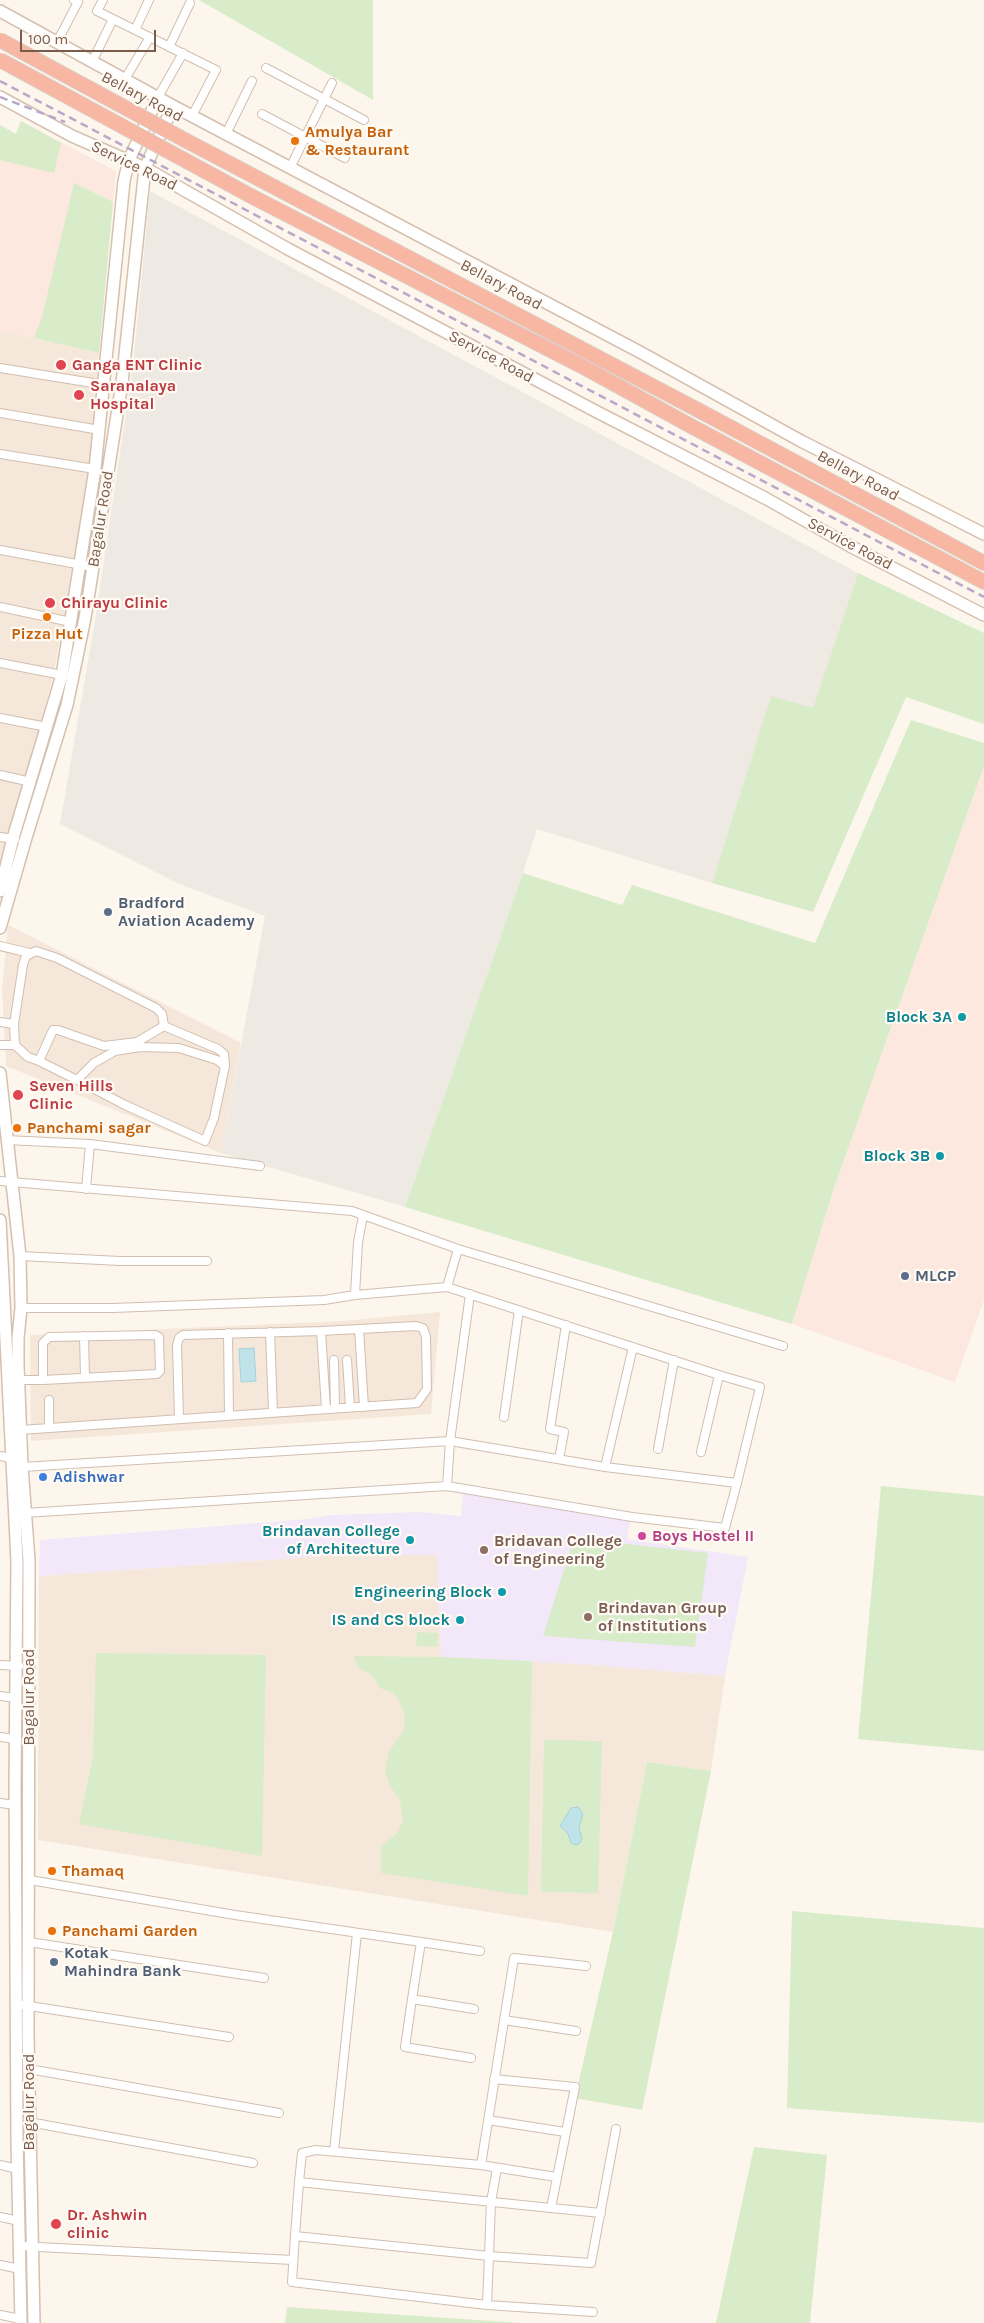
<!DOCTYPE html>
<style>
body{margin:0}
#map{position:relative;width:984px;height:2323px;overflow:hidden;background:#fdf6ec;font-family:Karla,sans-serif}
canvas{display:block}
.scale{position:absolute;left:20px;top:30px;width:136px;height:22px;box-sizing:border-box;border:2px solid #7a5c4d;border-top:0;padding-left:6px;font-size:15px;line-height:18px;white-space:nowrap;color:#7a5c4d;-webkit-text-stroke:4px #fffaf3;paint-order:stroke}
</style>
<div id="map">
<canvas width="984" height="2323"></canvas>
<div class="scale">100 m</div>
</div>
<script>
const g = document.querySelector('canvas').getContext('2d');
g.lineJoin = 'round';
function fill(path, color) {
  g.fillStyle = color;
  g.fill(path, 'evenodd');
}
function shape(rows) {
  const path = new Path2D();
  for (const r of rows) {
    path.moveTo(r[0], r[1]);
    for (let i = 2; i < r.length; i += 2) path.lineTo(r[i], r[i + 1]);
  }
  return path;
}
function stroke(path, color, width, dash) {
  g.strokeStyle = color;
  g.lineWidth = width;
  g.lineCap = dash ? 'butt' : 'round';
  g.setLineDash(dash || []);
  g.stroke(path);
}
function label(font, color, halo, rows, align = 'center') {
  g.font = font + ' Karla,sans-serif';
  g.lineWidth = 4.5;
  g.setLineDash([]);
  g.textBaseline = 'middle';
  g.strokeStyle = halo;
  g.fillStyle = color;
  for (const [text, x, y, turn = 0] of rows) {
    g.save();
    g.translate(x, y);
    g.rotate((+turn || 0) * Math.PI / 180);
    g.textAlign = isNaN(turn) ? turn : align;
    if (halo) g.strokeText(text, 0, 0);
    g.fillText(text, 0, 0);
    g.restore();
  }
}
const residential = shape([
 [0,330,99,353,89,470,76,557,52,681,0,867],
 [8,925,241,1043,221,1153,6,1066,2,990],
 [440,1312,431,1414,31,1441,30,1335,343,1321],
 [378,1554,438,1555,593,1665,725,1676,711,1771,647,1762,613,1932,38,1840,39,1576,322,1556]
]);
const commercial = shape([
 [21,121,116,171,99,353,0,330,0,125,16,134],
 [984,766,984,1300,955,1382,792,1324,834,1188]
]);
const industrial = shape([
 [150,191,858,573,813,709,771,697,712,883,537,829,523,873,405,1207,221,1153,265,916,179,884,60,824,95,621,133,366]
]);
const education = shape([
 [463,1493,630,1520,627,1539,748,1557,725,1676,593,1665,441,1657,437,1555,322,1556,39,1576,40,1540,308,1519,332,1515,420,1512,461,1516]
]);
const green = shape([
 [199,0,373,0,373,100],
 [21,121,61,143,54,173,0,160,0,125,16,134],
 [74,183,113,202,99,353,34,338,42,317],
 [858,573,984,633,984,724,906,697,813,912,712,883,771,696,813,708],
 [911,720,984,743,984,766,834,1188,792,1324,405,1207,523,873,622,905,632,885,815,943],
 [881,1486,984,1496,984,1751,858,1739],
 [574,1538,708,1553,695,1647,543,1636],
 [417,1632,438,1633,437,1647,416,1646],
 [96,1653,266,1655,262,1856,79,1824,93,1757],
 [354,1656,441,1657,532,1661,528,1896,381,1873,381,1847,398,1832,403,1820,400,1800,389,1785,385,1769,389,1751,404,1730,405,1716,398,1698,393,1693,380,1688,371,1674,358,1668],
 [544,1740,602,1741,598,1893,541,1892],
 [647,1762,711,1771,642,2110,575,2098,613,1932],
 [792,1911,984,1928,984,2123,787,2108],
 [754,2147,827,2155,810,2323,716,2323],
 [287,2307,521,2323,285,2323]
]);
const water = shape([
 [254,1348,256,1381,241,1382,239,1349,254,1348],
 [578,1807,583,1814,579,1827,582,1839,580,1843,576,1845,571,1843,568,1834,560,1826,571,1808,578,1807]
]);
const street = shape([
 [103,0,97,11,216,70,192,116],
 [135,30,149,0],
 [57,42,78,2,74,0],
 [169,47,190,3],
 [92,62,113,19],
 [266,68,364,120],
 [125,79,150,37],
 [158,97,183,53],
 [262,114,345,158],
 [226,134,252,81],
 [290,168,332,83],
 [0,368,105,385],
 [0,413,100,430],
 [0,454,95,469],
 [0,550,93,567],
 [0,607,71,622],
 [0,663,62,675],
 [0,718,47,727],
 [0,775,31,782],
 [0,837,15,839],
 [0,946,30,953],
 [0,1022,14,1024],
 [164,1026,218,1049,224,1054,225,1066],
 [0,1045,15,1045],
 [39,1061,53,1030,58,1030,104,1046,137,1042,164,1026,162,1014,156,1008,57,958,36,951,26,956,23,965,14,1024,15,1045,28,1057,39,1061,77,1080,125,1105,205,1141,214,1118,225,1066,217,1060,179,1048,140,1047,115,1051,94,1063,77,1080],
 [6,1140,90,1144,260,1166],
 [0,1181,352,1211,458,1249,783,1346],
 [86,1189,90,1144],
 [20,1256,120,1261,207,1261],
 [447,1287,719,1375,760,1387,737,1483],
 [355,1295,358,1242,363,1216],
 [21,1308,113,1308,324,1300,355,1295,447,1287,458,1249],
 [321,1331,359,1329],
 [270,1332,273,1412],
 [228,1333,229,1415],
 [84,1336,85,1377],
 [334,1360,335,1408],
 [347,1360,350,1407],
 [19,1380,43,1380,43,1343,49,1337,155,1335,159,1337,160,1371,157,1374,43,1380],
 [504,1417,519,1310],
 [179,1418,177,1345,179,1338,183,1335,321,1331,326,1409],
 [49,1427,49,1400],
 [20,1430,417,1403,427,1389,426,1337,423,1328,416,1326,359,1329,364,1407],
 [658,1449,674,1360],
 [701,1452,719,1375],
 [0,1456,11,1458,15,1455],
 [559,1459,564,1432,550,1429,566,1325],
 [22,1467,450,1441,447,1486,632,1517,725,1528,737,1483,605,1467,450,1441,470,1294],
 [605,1467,633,1347],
 [25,1513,447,1486],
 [0,1665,19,1666],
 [0,1696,16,1698],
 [0,1737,15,1739],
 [0,1803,15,1805],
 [30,1880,235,1915,421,1942],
 [29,1942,264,1978],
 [412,1999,405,2047,471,2058],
 [23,2005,229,2037],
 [474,2009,412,1999,421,1942,480,1951],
 [504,2020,576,2031],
 [29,2069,279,2113],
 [494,2079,575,2087,551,2208,601,2213],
 [488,2120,565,2132],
 [29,2122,253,2163],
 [334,2151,357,1933],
 [0,2165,18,2169],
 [497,2168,491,2202,489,2256,295,2236,292,2282,487,2305,489,2256,591,2263,616,2129],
 [556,2177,481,2165,514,1958,586,1966],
 [299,2182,302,2153,316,2150,481,2165],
 [0,2217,19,2221],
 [295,2236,299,2182,551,2208],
 [19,2246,293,2260],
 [0,2265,20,2269],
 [487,2305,593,2312],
 [0,2315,21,2319]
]);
const secondary = shape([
 [0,11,173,106,638,351,801,441,984,534],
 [0,97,72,136,145,168,288,249,601,414,765,498,850,546,984,615],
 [0,891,13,838,62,675,95,469,124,181,129,160,158,97],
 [0,928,25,841,67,705,85,618,122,383,145,168,173,106],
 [0,1073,20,1256,21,1308,18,1338,18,1365,22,1467,29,1560,28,2035,34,2323],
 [0,1220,17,1561,15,1785,17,2140,21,2323]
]);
const highway = shape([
 [698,410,984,563],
 [691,426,984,582]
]);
const rail = shape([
 [0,81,984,597],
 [0,97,65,122]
]);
const highwayBridge = shape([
 [0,40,183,139,698,410],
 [0,60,251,196,589,370,691,426]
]);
const markers = [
 [295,141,5,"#e8710a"],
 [61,365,6,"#e0444e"],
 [79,395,6,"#e0444e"],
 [50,603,6,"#e0444e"],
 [47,617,5,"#e8710a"],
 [108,912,5,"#5c6f8a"],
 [962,1017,5,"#0f9aa8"],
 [18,1095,6,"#e0444e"],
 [17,1128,5,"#e8710a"],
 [940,1156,5,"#0f9aa8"],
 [905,1276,5,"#5c6f8a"],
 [43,1477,5,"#3f7fe0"],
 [642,1536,5,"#d1479c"],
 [410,1540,5,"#0f9aa8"],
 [484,1550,5,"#8d6e63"],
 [502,1592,5,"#0f9aa8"],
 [588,1617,5,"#8d6e63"],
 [460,1620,5,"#0f9aa8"],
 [52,1871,5,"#e8710a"],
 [52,1931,5,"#e8710a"],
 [54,1962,5,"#5c6f8a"],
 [56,2224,6,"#e0444e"]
];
const streetNames = [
 ["Bellary Road",142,97,28],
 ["Service Road",134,166,26],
 ["Bellary Road",501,285,28],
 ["Service Road",491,357,28],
 ["Bellary Road",858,476,28],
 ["Bagalur Road",101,519,-81],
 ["Service Road",850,544,28],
 ["Bagalur Road",29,1697,-90],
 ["Bagalur Road",29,2102,-90]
];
const foodNames = [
 ["Amulya Bar",305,132],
 ["& Restaurant",305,150],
 ["Pizza Hut",47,634,"center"],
 ["Panchami sagar",27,1128],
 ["Thamaq",62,1871],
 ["Panchami Garden",62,1931]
];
const healthNames = [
 ["Ganga ENT Clinic",72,365],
 ["Saranalaya",90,386],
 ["Hospital",90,404],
 ["Chirayu Clinic",61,603],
 ["Seven Hills",29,1086],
 ["Clinic",29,1104],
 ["Dr. Ashwin",67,2215],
 ["clinic",67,2233]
];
const serviceNames = [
 ["Bradford",118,903],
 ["Aviation Academy",118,921],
 ["MLCP",915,1276],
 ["Kotak",64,1953],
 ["Mahindra Bank",64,1971]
];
const cultureNames = [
 ["Block 3A",952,1017],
 ["Block 3B",930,1156],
 ["Brindavan College",400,1531],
 ["of Architecture",400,1549],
 ["Engineering Block",492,1592],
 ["IS and CS block",450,1620]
];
const shopNames = [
 ["Adishwar",53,1477]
];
const hotelNames = [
 ["Boys Hostel II",652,1536]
];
const educationNames = [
 ["Bridavan College",494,1541],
 ["of Engineering",494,1559],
 ["Brindavan Group",598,1608],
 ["of Institutions",598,1626]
];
fill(residential, '#f5e8da');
fill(commercial, '#fde8e0');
fill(industrial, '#efe9e4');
fill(education, '#f3e8fa');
fill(green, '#d8ecc9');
fill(water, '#bfe3e8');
stroke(water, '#a5d3da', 1);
stroke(street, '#d1beb0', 10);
stroke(secondary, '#d6c0b0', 14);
stroke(highway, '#dad1cd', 16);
stroke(street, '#fff', 8);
stroke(secondary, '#fff', 11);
stroke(highway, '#f7b7a3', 14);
stroke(rail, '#b9a8c9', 2.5, [8, 5]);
stroke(highwayBridge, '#dad1cd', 16, []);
stroke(highwayBridge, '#f7b7a3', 14);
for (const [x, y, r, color] of markers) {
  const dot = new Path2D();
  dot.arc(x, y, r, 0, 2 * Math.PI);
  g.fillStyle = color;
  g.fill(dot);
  stroke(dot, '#fffaf3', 2);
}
label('16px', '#7a5c4d', '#fffaf3', streetNames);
label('bold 16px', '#c56008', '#fffaf3', foodNames, 'left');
label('bold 16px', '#be3a42', '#fffaf3', healthNames, 'left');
label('bold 16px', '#4e5e75', '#fffaf3', serviceNames, 'left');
label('bold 16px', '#0d838f', '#fffaf3', cultureNames, 'right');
label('bold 16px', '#366cbe', '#fffaf3', shopNames, 'left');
label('bold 16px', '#b23c85', '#fffaf3', hotelNames, 'left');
label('bold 16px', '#785e54', '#fffaf3', educationNames, 'left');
</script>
